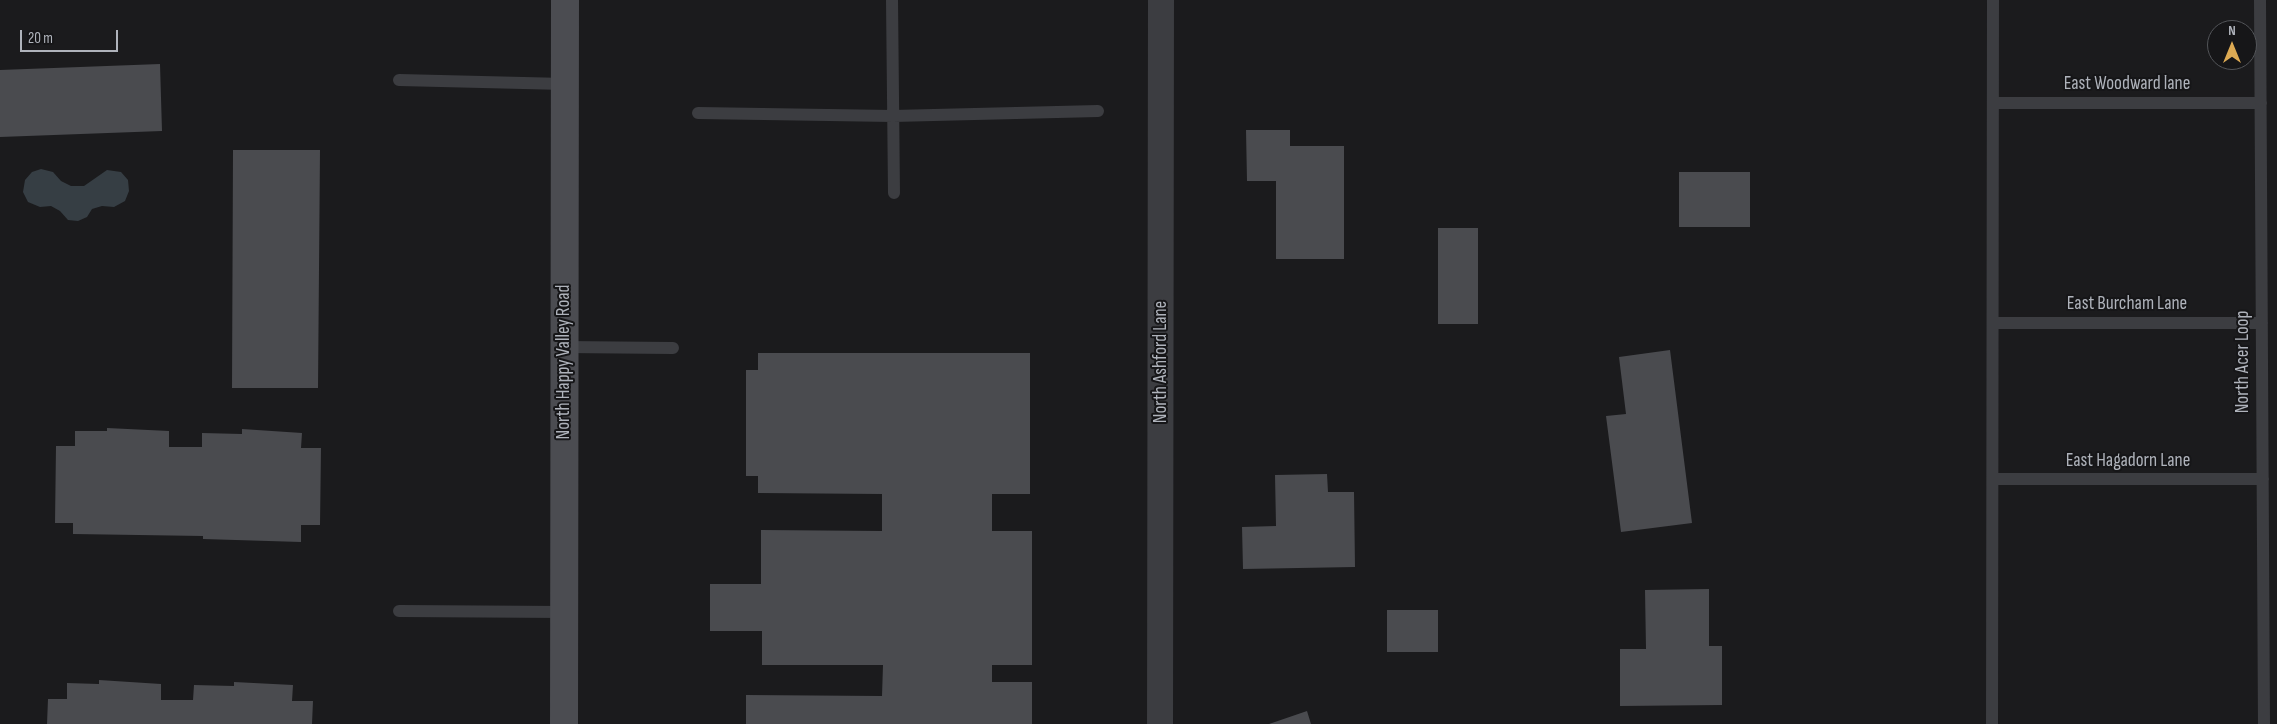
<!DOCTYPE html>
<style>
body{margin:0}
#map{position:relative;width:2277px;height:724px;overflow:hidden;background:#1b1b1d;font-family:"Sofia Sans Condensed",sans-serif}
canvas{display:block}
.north{position:absolute;left:2207px;top:20px;width:50px;height:50px;box-sizing:border-box;background:#161618;border:1px solid #535559;border-radius:50%;rotate:0deg;font-size:14px;font-weight:700;line-height:20px;text-align:center;color:#afb3bb}
.north::after{content:'';display:block;margin:auto;width:18px;height:22px;background:#ddaa53;clip-path:polygon(50% 0,100% 100%,50% 72%,0 100%)}
.scale{position:absolute;left:20px;top:30px;width:98px;height:22px;box-sizing:border-box;border:2px solid #afb3bb;border-top:0;padding-left:6px;font-size:15px;line-height:18px;white-space:nowrap;color:#afb3bb;-webkit-text-stroke:4px #161618;paint-order:stroke}
</style>
<div id="map">
<canvas width="2277" height="724"></canvas>
<div class="north">N</div>
<div class="scale">20 m</div>
</div>
<script>
const g = document.querySelector('canvas').getContext('2d');
g.lineJoin = 'round';
function fill(path, color) {
  g.fillStyle = color;
  g.fill(path, 'evenodd');
}
function shape(rows) {
  const path = new Path2D();
  for (const r of rows) {
    path.moveTo(r[0], r[1]);
    for (let i = 2; i < r.length; i += 2) path.lineTo(r[i], r[i + 1]);
  }
  return path;
}
function stroke(path, color, width, dash) {
  g.strokeStyle = color;
  g.lineWidth = width;
  g.lineCap = dash ? 'butt' : 'round';
  g.setLineDash(dash || []);
  g.stroke(path);
}
function label(font, color, halo, rows, align = 'center') {
  g.font = font + ' "Sofia Sans Condensed",sans-serif';
  g.lineWidth = 4;
  g.setLineDash([]);
  g.textBaseline = 'middle';
  g.strokeStyle = halo;
  g.fillStyle = color;
  for (const [text, x, y, turn = 0] of rows) {
    g.save();
    g.translate(x, y);
    g.rotate((+turn || 0) * Math.PI / 180);
    g.textAlign = isNaN(turn) ? turn : align;
    if (halo) g.strokeText(text, 0, 0);
    g.fillText(text, 0, 0);
    g.restore();
  }
}
const water = shape([
 [41,169,53,172,61,181,71,186,84,186,107,170,121,172,128,180,129,191,125,201,114,207,102,206,92,209,87,217,78,221,68,220,60,211,51,206,40,207,28,202,23,192,25,180,32,172]
]);
const building = shape([
 [160,64,162,131,0,137,0,70],
 [1246,130,1290,130,1290,146,1344,146,1344,259,1276,259,1276,181,1247,181],
 [233,150,320,150,318,388,232,388],
 [1679,172,1750,172,1750,227,1679,227],
 [1438,228,1478,228,1478,324,1438,324],
 [1670,350,1692,523,1621,532,1606,416,1626,414,1619,357],
 [758,353,1030,353,1030,494,992,494,992,531,1032,531,1032,665,992,665,992,682,1032,682,1032,724,746,724,746,695,882,696,883,665,762,665,762,631,710,631,710,584,761,584,761,530,882,531,882,494,758,493,758,476,746,476,746,370,758,370],
 [107,428,169,431,169,447,202,447,202,433,242,434,242,429,302,433,301,448,321,448,320,525,301,525,301,542,203,539,203,536,73,534,73,523,55,523,56,446,75,446,75,431,107,431],
 [1327,474,1328,492,1354,492,1355,567,1243,569,1242,527,1276,526,1275,475],
 [1709,589,1709,646,1722,646,1722,705,1620,706,1620,649,1646,649,1645,590],
 [1387,610,1438,610,1438,652,1387,652],
 [99,680,161,684,161,700,193,700,194,685,234,686,234,682,293,685,292,701,313,701,312,724,47,724,48,699,67,699,67,683,99,684],
 [1307,711,1311,724,1269,724]
]);
const service = shape([
 [892,0,894,193],
 [2260,0,2264,724],
 [399,80,565,84],
 [1993,103,2261,103],
 [698,113,893,116,1098,111],
 [1993,323,2262,323],
 [564,347,673,348],
 [1993,479,2263,479],
 [399,611,564,612],
 [1992,724,1993,0]
]);
const minor = shape([
 [1160,724,1161,0]
]);
const secondary = shape([
 [564,724,565,0]
]);
const streetNames = [
 ["East Woodward lane",2127,84],
 ["East Burcham Lane",2127,304],
 ["North Happy Valley Road",564,362,-90],
 ["North Ashford Lane",1161,362,-90],
 ["North Acer Loop",2243,362,-90],
 ["East Hagadorn Lane",2128,461]
];
fill(water, '#363e44');
fill(building, '#4a4b4f');
stroke(service, '#3c3d41', 12);
stroke(minor, '#3c3d41', 26);
stroke(secondary, '#4b4c51', 28);
label('19px', '#afb3bb', '#161618', streetNames);
</script>
